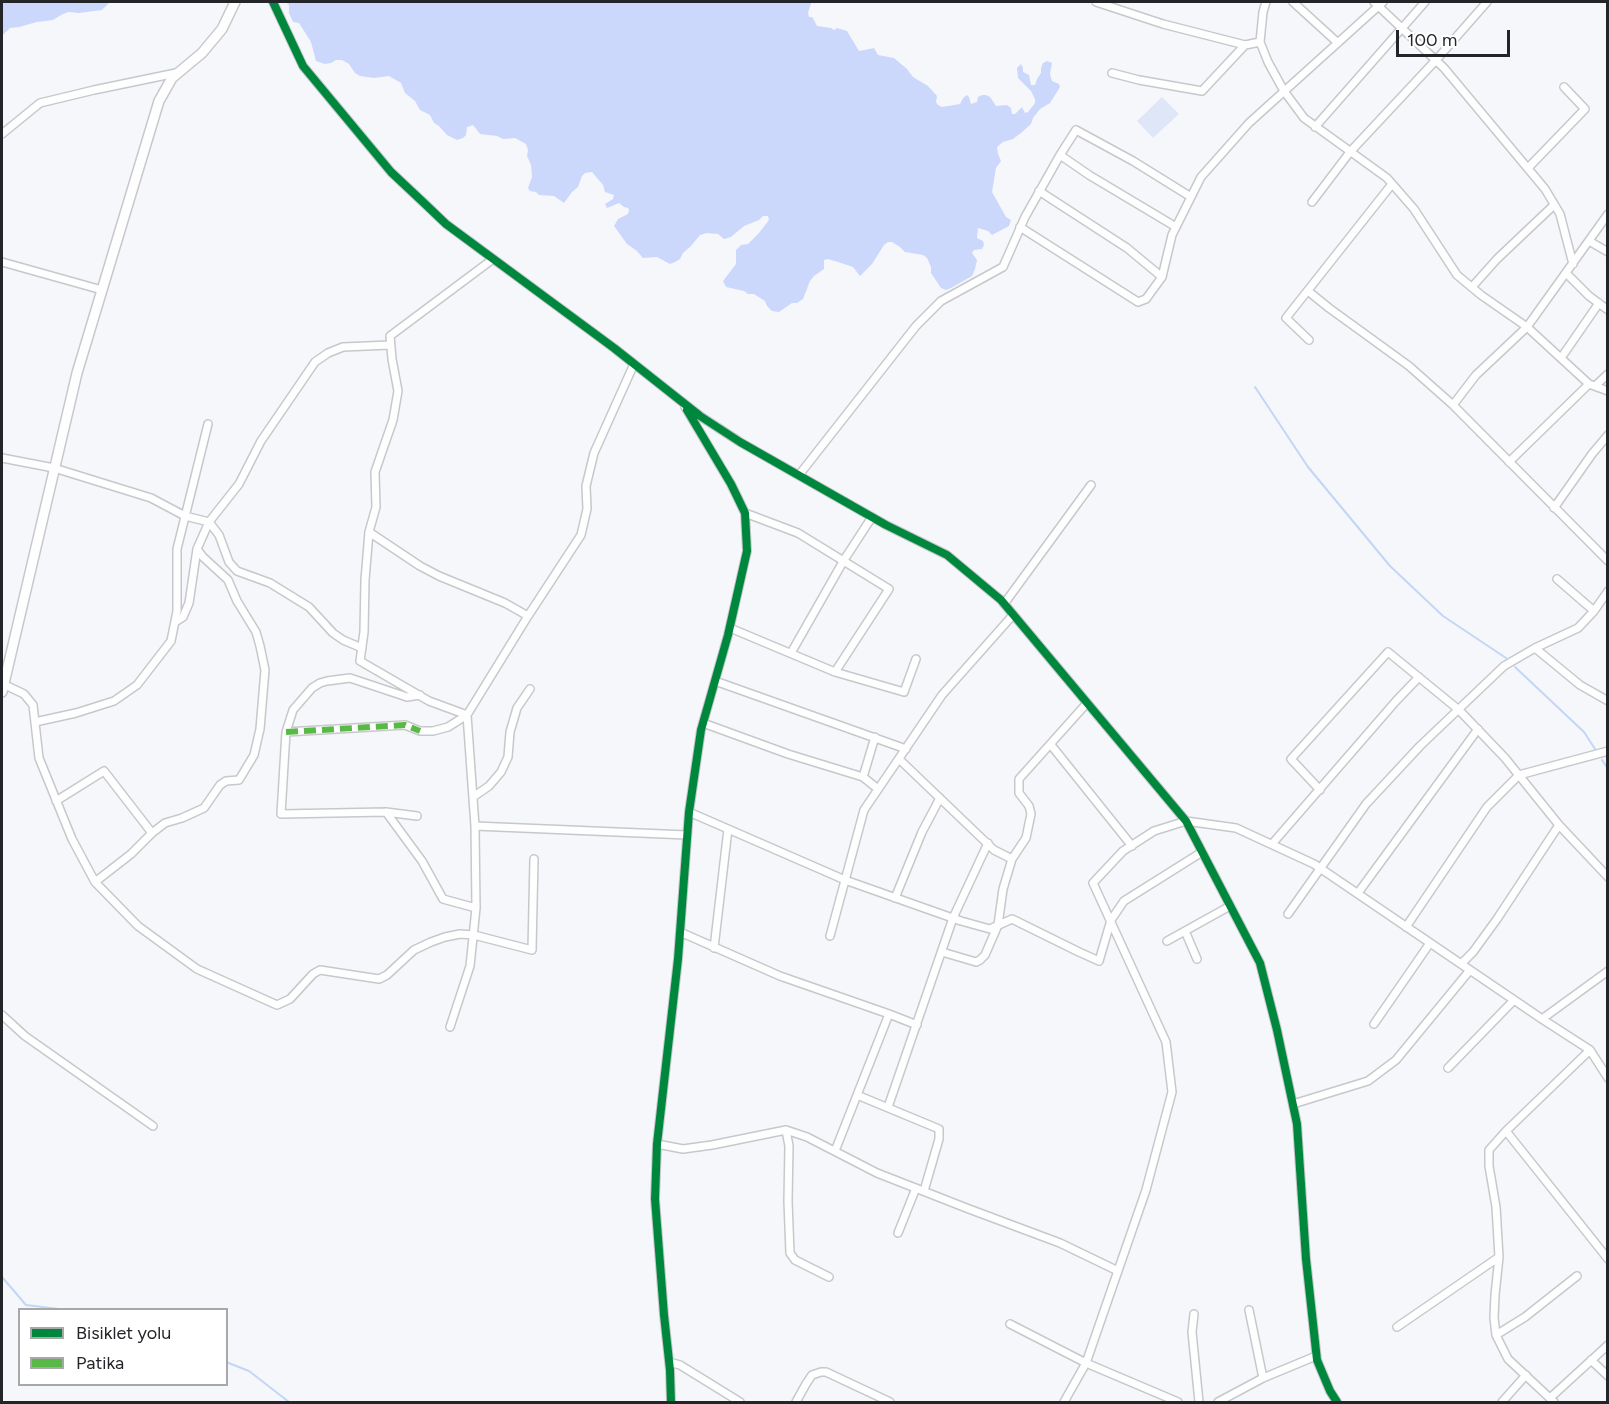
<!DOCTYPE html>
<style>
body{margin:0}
#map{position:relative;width:1609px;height:1404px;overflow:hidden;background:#f6f7fb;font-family:Figtree,sans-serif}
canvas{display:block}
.frame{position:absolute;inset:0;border:3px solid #242529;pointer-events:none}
.legend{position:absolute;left:18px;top:1308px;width:210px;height:78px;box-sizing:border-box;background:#fff;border:2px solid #a7a8a9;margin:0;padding:8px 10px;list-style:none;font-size:18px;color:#242529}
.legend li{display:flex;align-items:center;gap:12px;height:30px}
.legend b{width:30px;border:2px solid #a7a8a9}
.scale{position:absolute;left:1396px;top:30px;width:114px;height:27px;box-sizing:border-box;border:3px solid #242529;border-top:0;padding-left:8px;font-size:18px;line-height:21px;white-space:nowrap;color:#242529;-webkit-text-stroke:4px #fff;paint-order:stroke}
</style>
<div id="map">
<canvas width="1609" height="1404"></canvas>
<div class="frame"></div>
<ul class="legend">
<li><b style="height:8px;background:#00873e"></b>Bisiklet yolu</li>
<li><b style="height:8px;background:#58b947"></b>Patika</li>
</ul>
<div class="scale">100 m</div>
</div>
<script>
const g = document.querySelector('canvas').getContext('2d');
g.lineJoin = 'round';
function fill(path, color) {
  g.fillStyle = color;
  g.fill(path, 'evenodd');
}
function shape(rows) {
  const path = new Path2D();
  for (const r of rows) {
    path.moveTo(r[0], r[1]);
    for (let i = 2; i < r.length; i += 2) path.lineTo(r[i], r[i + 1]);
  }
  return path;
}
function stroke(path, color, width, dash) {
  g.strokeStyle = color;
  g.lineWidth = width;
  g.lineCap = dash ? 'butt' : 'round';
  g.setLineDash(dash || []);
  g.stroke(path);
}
const green = shape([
 [1162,97,1179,114,1153,138,1137,121]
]);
const forest = shape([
 [2,2,110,2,102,10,79,13,68,12,61,15,53,20,37,22,19,27,10,28,2,36],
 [286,2,810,2,811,3,808,13,809,17,812,17,814,20,817,26,831,28,834,30,837,28,847,31,859,51,874,48,878,55,894,58,907,69,913,77,928,86,937,96,936,102,938,105,942,107,960,104,963,98,967,95,969,97,971,104,977,102,978,97,982,95,986,95,990,97,996,106,1007,105,1011,108,1012,114,1015,114,1022,107,1025,113,1028,112,1035,103,1035,99,1031,91,1018,78,1017,68,1021,64,1023,68,1023,72,1029,75,1031,85,1035,85,1037,79,1041,73,1041,68,1043,63,1047,61,1052,63,1050,74,1052,81,1059,84,1060,87,1050,103,1040,109,1033,118,1031,124,1021,133,1013,139,1003,142,997,147,998,154,1001,161,996,168,992,192,1006,217,1011,220,1009,226,992,235,988,231,978,228,977,238,983,241,984,245,982,249,974,250,972,253,977,260,975,269,972,276,951,288,946,290,941,288,931,273,931,267,927,258,923,255,905,252,900,247,892,242,888,242,884,245,872,264,860,276,853,267,838,262,828,259,824,260,824,269,814,276,810,281,803,299,797,303,792,303,779,312,772,311,767,306,765,301,754,294,748,294,744,291,726,287,723,281,736,264,736,250,741,245,748,244,759,233,769,220,768,216,763,216,759,220,744,226,731,237,724,239,718,234,707,233,700,235,691,246,683,253,680,259,675,262,670,264,657,257,643,258,637,251,627,244,614,226,618,219,628,214,629,210,628,208,624,207,619,203,607,208,605,204,613,199,614,195,605,192,603,185,592,172,585,173,582,176,578,187,572,192,564,203,554,196,539,195,536,192,530,191,528,188,532,177,531,165,527,156,528,150,526,144,515,138,503,139,497,136,480,134,473,125,467,127,466,135,463,138,457,140,447,135,439,126,434,123,430,115,420,110,415,101,405,93,401,83,389,76,374,78,360,76,355,73,349,64,342,60,336,60,331,63,325,64,316,61,311,42,299,23,293,22,289,13,289,5]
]);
const stream = shape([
 [1255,387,1308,467,1390,566,1443,616,1506,658],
 [1515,667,1584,732,1595,749],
 [1602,760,1608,769],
 [2,1277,26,1305,67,1310],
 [226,1362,249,1371,289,1402]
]);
const street = shape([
 [273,2,303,66,391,172,424,203,446,224,614,348,700,416,740,442,886,525,947,555,1001,600,1186,821,1260,963,1277,1030,1297,1124,1306,1259,1317,1360,1330,1391,1337,1402],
 [1096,2,1163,24,1245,45,1260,42],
 [1266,2,1263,12,1260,42,1268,62,1284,91,1304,118,1387,178,1414,209,1457,275,1481,295,1527,327,1589,384,1608,391],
 [1293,2,1338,43],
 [1374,2,1444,68,1545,189,1560,214,1573,264],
 [1112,73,1139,80,1202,91,1245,45],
 [1315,127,1425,2],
 [2,134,40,103,94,90,176,73],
 [1060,155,1089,175,1176,227],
 [1528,168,1585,109,1564,87],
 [1039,191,1127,248,1162,277],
 [1312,202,1350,152,1436,60,1487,2],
 [1020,227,1138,302,1146,299,1162,277,1172,235,1201,177,1249,123,1383,2],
 [1589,241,1608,252],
 [2,262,102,290],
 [1566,273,1589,296,1608,310],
 [1472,287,1497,259,1554,205],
 [1308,291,1329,308,1409,366,1453,405,1608,561],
 [1309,340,1286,318,1392,184],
 [1561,358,1599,303],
 [1595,386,1608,374],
 [1453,405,1476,375,1527,327,1608,214],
 [2,458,54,468,151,498,185,516,209,522,219,535,229,562,237,571,270,583,309,607,333,633,343,640,362,648],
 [1509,462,1589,384],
 [799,475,916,326,941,301,1003,267,1025,217,1060,155,1076,130,1133,161,1191,197],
 [1554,508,1592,454,1608,435],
 [745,513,798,533,889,589,835,672],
 [369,532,420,566,439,576,505,603,528,616],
 [1557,579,1594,611],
 [1004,604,1091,485],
 [175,622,183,617,189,603,197,549,209,522,239,484,261,441,315,362,328,353,343,347,390,345],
 [730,628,835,672,904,692,916,659],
 [1535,648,1580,685,1608,701],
 [791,653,844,560,872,517],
 [715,681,906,749],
 [3,684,24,694,33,705,39,758,72,839,95,882,138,926,197,969,277,1005,290,999,313,974,320,970,379,979,387,975,414,950,431,942,445,937,460,934,474,935,532,950,534,859],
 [467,715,429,701,360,661,364,632,365,580,369,532,376,507,375,472,393,420,398,391,392,359,390,336,493,259],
 [35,722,76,713,114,701,137,685,171,641,177,611,177,549,208,424],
 [703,723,788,754,863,777,878,789],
 [286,732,405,725,420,731,433,731,448,727,467,715,528,616,581,535,587,509,586,486,594,453,634,364],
 [1051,745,1132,846],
 [899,759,994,850,1012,859],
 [863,777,875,737],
 [1320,790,1291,759,1388,652,1459,710,1505,758,1559,825,1608,877],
 [473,797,489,786,501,772,508,757,510,732,517,708,530,689],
 [56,801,104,771,152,833],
 [386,812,422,861,443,899,476,908],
 [689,812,845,880,961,921,990,929,1012,919,1079,952,1099,961,1111,920,1124,901,1202,852],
 [417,816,386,812,281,814,286,732,293,710,312,688,320,683,327,681,350,678,407,697,420,695],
 [475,826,687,835],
 [1272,844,1396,701,1419,677],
 [95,882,131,854,152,833,165,823,182,818,204,808,220,785,226,781,239,780,254,755,260,729,265,670,260,646,256,632,237,601,228,580,203,557,197,549],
 [1358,893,1478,729],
 [895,898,922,832,940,798],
 [1288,914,1366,804,1420,746,1504,666,1535,648,1578,628,1594,611,1608,591],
 [1406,927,1487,807,1519,775,1608,751],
 [1185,931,1197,959],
 [680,932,780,976,889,1014,835,1151],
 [830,936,864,810,942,695,1013,615],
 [1167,941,1230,906],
 [714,948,728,829],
 [942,952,976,962,980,960,985,955,998,925,1003,889,1012,859,1026,838,1031,814,1029,806,1019,793,1019,779,1087,703],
 [1461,964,1473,952,1497,919,1559,825],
 [889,1014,917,1025],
 [2,1015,25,1036,153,1126],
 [1542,1019,1608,971],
 [1374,1024,1430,943],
 [450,1027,470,966,476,908,475,826,467,715],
 [1448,1068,1514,1000],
 [857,1095,939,1129,939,1139,924,1191],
 [1293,1104,1368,1081,1396,1060,1470,970],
 [888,1107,953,918,988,843],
 [786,1130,789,1146,788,1201,790,1253,795,1260,829,1277],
 [1506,1131,1608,1259],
 [657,1144,683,1149,712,1145,786,1130,807,1137,877,1173,969,1209,1060,1243,1118,1271],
 [898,1233,916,1188],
 [1249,1310,1263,1378],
 [1194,1314,1192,1332,1199,1402],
 [1010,1324,1086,1363,1178,1402],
 [1397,1327,1499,1257],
 [1496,1335,1525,1317,1577,1276],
 [1591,1360,1608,1376],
 [669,1362,680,1365,740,1402],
 [1550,1398,1608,1345],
 [671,1402,670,1370,664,1315,655,1199,657,1144,678,959,689,812,701,730,728,635,747,551,745,513,731,484,685,407],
 [796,1402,806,1384,812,1375,821,1372,826,1372,890,1402],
 [1064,1402,1086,1363,1146,1190,1172,1092,1166,1042,1093,883,1123,851,1154,831,1186,821,1236,828,1314,864,1542,1019,1590,1050,1608,1078],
 [1218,1402,1263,1378,1316,1356],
 [1502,1402,1526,1375],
 [1554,1402,1508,1359,1496,1335,1494,1318,1495,1295,1499,1257,1496,1207,1489,1166,1489,1150,1506,1131,1590,1050]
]);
const secondary = shape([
 [2,692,77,373,159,101,172,78,202,53,222,29,235,2]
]);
const quiet = shape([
 [286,732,405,725,420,731]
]);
const cycleway = shape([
 [273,2,303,66,391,172,424,203,446,224,614,348,700,416,740,442,886,525,947,555,1001,600,1186,821,1260,963,1277,1030,1297,1124,1306,1259,1317,1360,1330,1391,1337,1402],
 [671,1402,670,1370,664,1315,655,1199,657,1144,678,959,689,812,701,730,728,635,747,551,745,513,731,484,687,410]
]);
fill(green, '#dfe6f8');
fill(forest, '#cbd8fc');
stroke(stream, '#c2d6f7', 2);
stroke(street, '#c7c8cc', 10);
stroke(secondary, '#c7c8cc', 12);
stroke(street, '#fefefe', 7);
stroke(secondary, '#fefefe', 9);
stroke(quiet, '#58b947', 6, [12, 6]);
stroke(cycleway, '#00873e', 8);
</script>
